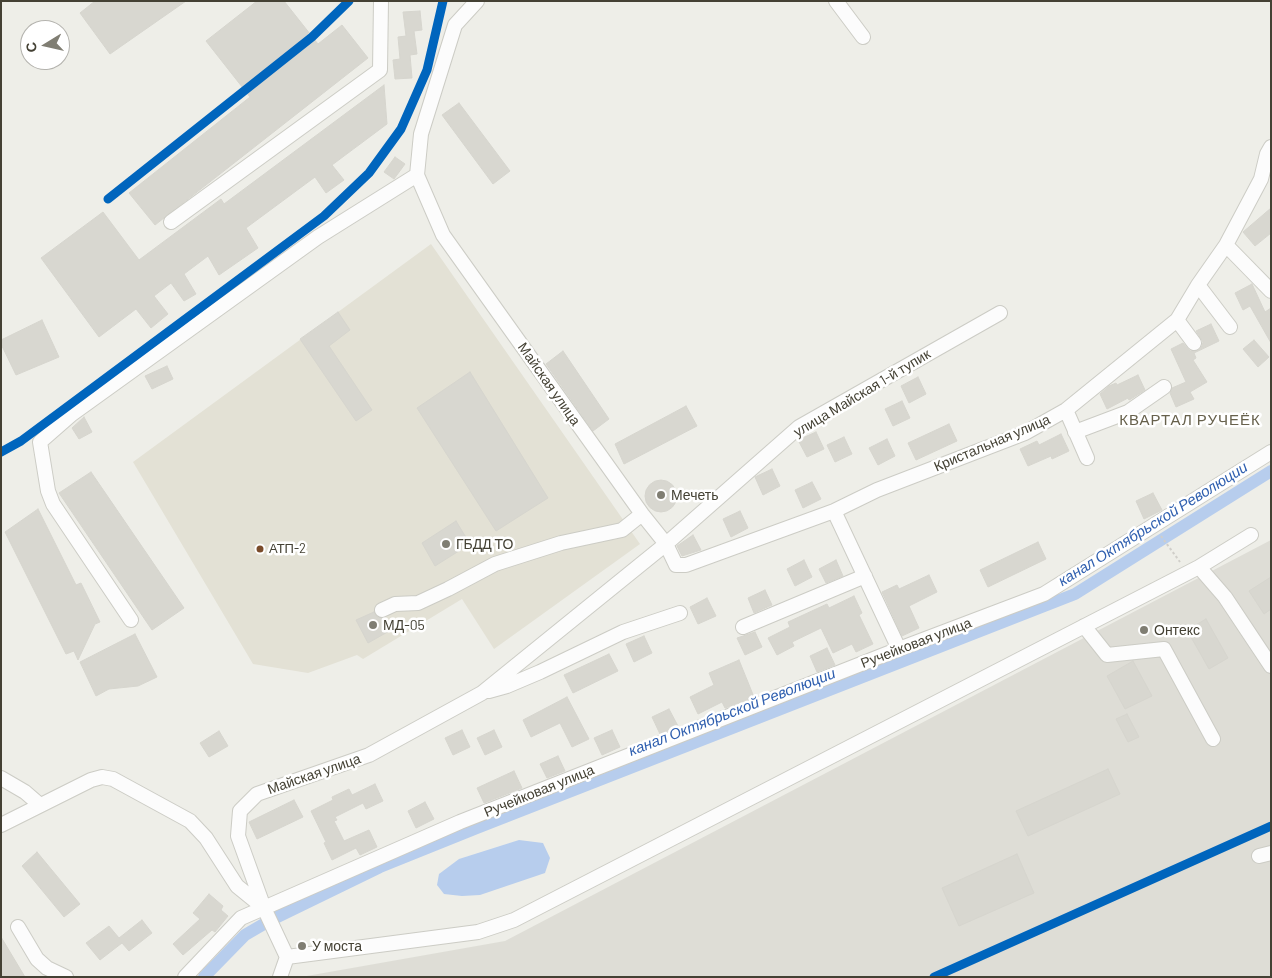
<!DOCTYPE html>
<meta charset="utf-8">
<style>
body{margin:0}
#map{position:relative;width:1272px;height:978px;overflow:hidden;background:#eeeee8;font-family:Barlow,sans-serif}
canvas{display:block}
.frame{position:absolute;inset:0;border:2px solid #444134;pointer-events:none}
.north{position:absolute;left:20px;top:20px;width:50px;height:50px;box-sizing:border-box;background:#fff;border:1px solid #b4b3ae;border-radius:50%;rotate:261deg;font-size:14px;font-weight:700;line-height:20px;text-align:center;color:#444134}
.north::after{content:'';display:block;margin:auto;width:18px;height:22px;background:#807e73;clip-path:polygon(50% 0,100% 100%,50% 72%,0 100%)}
</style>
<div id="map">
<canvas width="1272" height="978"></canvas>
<div class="frame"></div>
<div class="north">С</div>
</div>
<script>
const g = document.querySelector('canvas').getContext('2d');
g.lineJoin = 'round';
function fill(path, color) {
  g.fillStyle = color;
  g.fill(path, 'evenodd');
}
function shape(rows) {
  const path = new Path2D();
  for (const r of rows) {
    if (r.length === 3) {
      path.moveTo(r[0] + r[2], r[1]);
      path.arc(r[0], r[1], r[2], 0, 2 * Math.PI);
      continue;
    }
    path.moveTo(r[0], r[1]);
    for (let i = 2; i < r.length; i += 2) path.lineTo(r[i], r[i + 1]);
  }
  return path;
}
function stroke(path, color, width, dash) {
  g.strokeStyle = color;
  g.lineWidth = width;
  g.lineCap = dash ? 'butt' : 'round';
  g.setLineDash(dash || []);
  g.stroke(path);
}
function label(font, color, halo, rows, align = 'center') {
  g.font = font + ' Barlow,sans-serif';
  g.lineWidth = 5;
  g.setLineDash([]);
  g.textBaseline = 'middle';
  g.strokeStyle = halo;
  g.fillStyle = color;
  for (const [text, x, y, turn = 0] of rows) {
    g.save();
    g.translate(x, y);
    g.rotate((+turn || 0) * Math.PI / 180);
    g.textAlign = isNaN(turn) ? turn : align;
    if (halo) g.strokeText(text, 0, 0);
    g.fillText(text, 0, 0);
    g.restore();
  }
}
const residential = shape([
 [431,244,640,544,494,649,462,599,363,659,357,655,308,673,253,664,133,462]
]);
const industrial = shape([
 [1271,540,1271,977,301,977,505,941]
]);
const water = shape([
 [519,840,543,843,550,858,545,873,480,895,462,896,444,894,437,885,439,874,459,859]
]);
const canal = shape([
 [204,977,245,935,269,921,380,867,477,828,1075,594,1271,471]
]);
const building = shape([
 [95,1,186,1,110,54,80,13,95,1],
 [257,1,284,1,318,44,342,25,368,58,155,225,129,193,250,97,206,41,257,1],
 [420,11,422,30,414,31,417,54,410,55,412,78,395,79,393,60,400,59,398,37,406,36,403,12,420,11],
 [384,85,387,124,332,165,344,180,326,193,315,177,246,228,258,248,219,275,208,256,184,274,196,294,184,301,171,283,154,296,168,314,151,328,136,309,99,337,41,258,103,212,139,260,221,199,224,204,384,85],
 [459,103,510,171,493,184,442,115,459,103],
 [395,157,405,164,394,179,384,172,395,157],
 [1271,208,1271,233,1255,246,1243,232,1271,208],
 [1252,284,1265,312,1271,308,1271,343,1250,306,1243,310,1235,293,1252,284],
 [338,312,350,330,329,346,372,410,356,421,300,339,338,312],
 [42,320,59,357,16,375,1,344,1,340,42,320],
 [1211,324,1219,341,1194,353,1196,358,1193,360,1207,382,1190,392,1194,399,1176,407,1170,393,1172,388,1186,382,1171,349,1183,343,1190,351,1199,350,1202,346,1203,342,1196,331,1211,324],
 [1254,340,1269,357,1258,367,1243,349,1254,340],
 [563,351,609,419,593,431,546,364,563,351],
 [167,366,173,379,152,389,145,376,167,366],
 [470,372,548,498,496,531,417,408,470,372],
 [1138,375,1145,390,1131,399,1129,400,1128,398,1107,409,1100,394,1109,386,1116,383,1117,385,1138,375],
 [918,377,926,394,909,403,901,386,918,377],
 [902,401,910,418,893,426,885,409,902,401],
 [686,406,697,426,624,464,615,444,686,406],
 [84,417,92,432,79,439,72,428,84,417],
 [949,424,957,441,916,460,908,443,949,424],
 [816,432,824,449,807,457,798,440,816,432],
 [1061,434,1069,451,1052,459,1051,456,1028,466,1020,449,1037,441,1039,445,1061,434],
 [844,437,852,454,835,462,827,445,844,437],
 [887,439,895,456,878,465,869,448,887,439],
 [772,469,780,486,763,495,755,477,772,469],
 [91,472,184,608,152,630,59,493,91,472],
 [661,496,16],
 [812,482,821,499,803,508,795,490,812,482],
 [1153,493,1162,510,1144,519,1136,501,1153,493],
 [38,509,76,585,81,583,100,622,95,624,78,660,74,651,66,654,5,532,38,509],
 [740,511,748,528,731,537,723,519,740,511],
 [456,521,470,544,435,566,422,543,456,521],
 [693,535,701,550,682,556,677,546,693,535],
 [1038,542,1046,559,988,587,980,570,1038,542],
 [804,560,812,577,795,586,787,569,804,560],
 [836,560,843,576,826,583,819,569,836,560],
 [929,575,937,592,909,606,919,628,902,636,882,592,897,585,899,589,929,575],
 [1271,577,1271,609,1264,614,1249,591,1271,577],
 [765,590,772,605,754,613,748,598,765,590],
 [854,596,862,613,859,615,873,644,856,652,852,644,833,653,821,628,792,642,794,646,777,655,768,638,790,627,788,622,827,604,829,608,854,596],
 [707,598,716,616,698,624,690,607,707,598],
 [374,612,377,617,385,618,391,630,368,643,356,620,374,612],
 [1206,619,1228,658,1209,669,1187,630,1206,619],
 [755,632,762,647,745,655,737,638,755,632],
 [135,634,157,677,138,686,109,689,96,696,80,662,135,634],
 [644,636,652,653,634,662,626,644,644,636],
 [827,648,835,665,817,672,810,656,827,648],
 [609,654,618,671,573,693,564,675,609,654],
 [739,660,754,697,725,708,722,702,698,714,690,697,714,685,709,673,739,660],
 [1133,661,1152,696,1125,709,1107,676,1133,661],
 [567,697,589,739,572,747,560,723,531,737,523,720,567,697],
 [669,709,678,726,660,734,652,717,669,709],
 [1127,714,1139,737,1128,742,1116,719,1127,714],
 [462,730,470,747,453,755,445,738,462,730],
 [494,730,502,747,485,755,477,738,494,730],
 [612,730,620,747,602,755,594,738,612,730],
 [219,731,228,746,209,757,200,743,219,731],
 [558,756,565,771,547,778,540,764,558,756],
 [1108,769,1120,794,1028,836,1016,811,1108,769],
 [514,771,522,788,484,803,477,788,514,771],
 [375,784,383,801,366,809,363,803,335,817,337,820,334,821,344,841,369,830,377,847,360,855,356,848,332,860,324,843,326,842,311,811,333,800,332,797,349,789,352,795,375,784],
 [294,800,303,817,257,839,249,822,294,800],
 [425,802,434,819,416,828,408,811,425,802],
 [37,852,80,904,64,917,22,866,37,852],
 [1017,854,1034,893,959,926,942,888,1017,854],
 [209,894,223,906,221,910,228,916,215,932,212,930,183,955,173,944,200,919,193,913,209,894],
 [142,920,152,933,129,951,122,943,100,960,86,943,109,926,119,938,142,920],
 [1,937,25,977,1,977,1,937]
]);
const path = shape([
 [1161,536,1180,562]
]);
const minor = shape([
 [836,1,863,37],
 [171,222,380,70,381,1],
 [1226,245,1271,291],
 [1198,285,1230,327],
 [1000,313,799,427,666,544,676,565,686,565,834,511,877,490,1025,433,1066,410,1177,320,1198,285,1226,245,1261,179,1267,154,1271,147],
 [1177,320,1194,343],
 [1066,410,1087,458],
 [1075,432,1128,412,1164,387],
 [834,511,899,649],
 [1199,567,1251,535],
 [382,610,395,604,418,603,448,589,495,564,561,543,622,530,642,514],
 [131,620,53,504,48,491,40,442,72,414,318,237,417,175],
 [1084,626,1107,655,1164,649,1213,739],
 [743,627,865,576],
 [489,691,507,686,540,672,623,632,680,613],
 [1,778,25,792,40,805],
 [1,825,91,780,102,777,113,779,190,821,206,838,237,886,264,908],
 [1259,856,1271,853],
 [18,927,37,959,47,968,66,977],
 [287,957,264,908,238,836,240,811,257,794,369,755,482,693,666,544,642,514,443,235,417,175,421,134,455,25,477,1],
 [185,977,241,918,460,822,899,649,1044,594,1271,452],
 [280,977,287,957,478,932,514,920,1199,567,1225,597,1271,666]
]);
const rail1 = shape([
 [108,199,312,37,349,1],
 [1,452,21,441,324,216,369,173,401,129,427,70,443,1],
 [934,977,1271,826]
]);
const markers = [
 [661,495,5,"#807e73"],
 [446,544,5,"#807e73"],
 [260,549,4.5,"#7a4b2a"],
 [373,625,5,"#807e73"],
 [1144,630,5,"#807e73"],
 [302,946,5,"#807e73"]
];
const busNames = [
 ["АТП-2",269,549]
];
const streetNames = [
 ["Майская улица",549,384,55],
 ["улица Майская 1-й тупик",862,393,-31],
 ["Кристальная улица",992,443,-23],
 ["Ручейковая улица",916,643,-21],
 ["Майская улица",314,774,-19],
 ["Ручейковая улица",539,791,-22]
];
const poiNames = [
 ["Мечеть",671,495],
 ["ГБДД ТО",456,544],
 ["МД-05",383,625],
 ["Онтекс",1154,630],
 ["У моста",312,946]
];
const neighbourhoodNames = [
 ["КВАРТАЛ РУЧЕЁК",1190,420]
];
const waterNames = [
 ["канал Октябрьской Революции",1153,524,-32],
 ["канал Октябрьской Революции",732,712,-21]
];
fill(residential, '#e3e1d5');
fill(industrial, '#deddd6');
fill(water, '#b7cded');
stroke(canal, '#b7cded', 12);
fill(building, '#d8d7d0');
stroke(building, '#d6d5ce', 1);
stroke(minor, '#ccccc5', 16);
stroke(path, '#d0cec9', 2, [2.5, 2.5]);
stroke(minor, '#fcfcfc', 14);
stroke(rail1, '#0065bd', 9);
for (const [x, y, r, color] of markers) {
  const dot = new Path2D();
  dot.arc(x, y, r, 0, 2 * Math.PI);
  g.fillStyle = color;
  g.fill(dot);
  stroke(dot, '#fff', 2);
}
label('13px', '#444134', '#fff', busNames, 'left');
label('14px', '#444134', '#fff', streetNames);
label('14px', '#444134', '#fff', poiNames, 'left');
g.letterSpacing = '1px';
label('15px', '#67614c', '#fff', neighbourhoodNames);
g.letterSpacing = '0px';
label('italic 15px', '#2f5faf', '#fff', waterNames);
</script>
